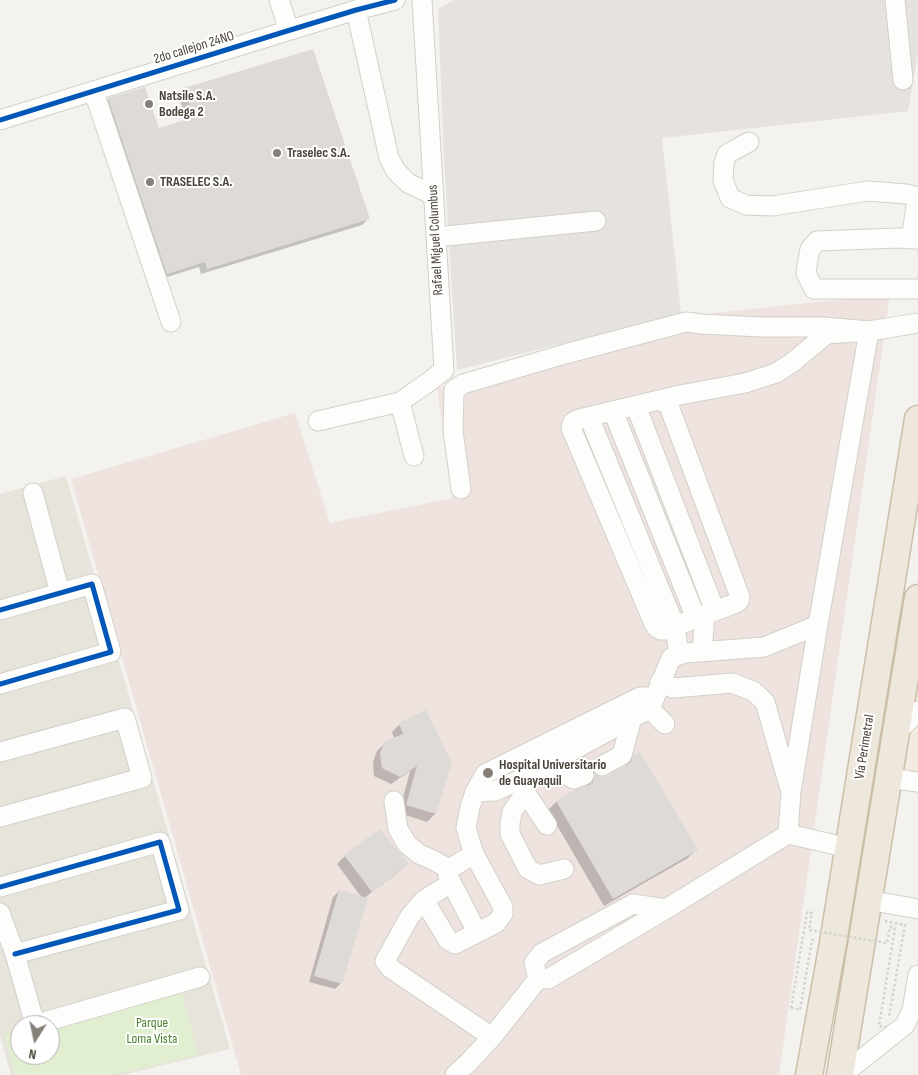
<!DOCTYPE html>
<meta charset="utf-8">
<style>
body{margin:0}
#map{position:relative;width:918px;height:1075px;overflow:hidden;background:#f4f2ee;font-family:"Sofia Sans Condensed",sans-serif}
canvas{display:block}
.north{position:absolute;left:10px;top:1015px;width:50px;height:50px;box-sizing:border-box;background:#fff;border:1px solid #b7b4b0;border-radius:50%;rotate:190deg;font-size:14px;font-weight:700;line-height:20px;text-align:center;color:#4b4439}
.north::after{content:'';display:block;margin:auto;width:18px;height:22px;background:#868178;clip-path:polygon(50% 0,100% 100%,50% 72%,0 100%)}
</style>
<div id="map">
<canvas width="918" height="1075"></canvas>
<div class="north">N</div>
</div>
<script>
const g = document.querySelector('canvas').getContext('2d');
g.lineJoin = 'round';
function fill(path, color) {
  g.fillStyle = color;
  g.fill(path, 'evenodd');
}
function shape(rows) {
  const path = new Path2D();
  for (const r of rows) {
    path.moveTo(r[0], r[1]);
    for (let i = 2; i < r.length; i += 2) path.lineTo(r[i], r[i + 1]);
  }
  return path;
}
function stroke(path, color, width, dash) {
  g.strokeStyle = color;
  g.lineWidth = width;
  g.lineCap = dash ? 'butt' : 'round';
  g.setLineDash(dash || []);
  g.stroke(path);
}
function label(font, color, halo, rows, align = 'center') {
  g.font = font + ' "Sofia Sans Condensed",sans-serif';
  g.lineWidth = 4;
  g.setLineDash([]);
  g.textBaseline = 'middle';
  g.strokeStyle = halo;
  g.fillStyle = color;
  for (const [text, x, y, turn = 0] of rows) {
    g.save();
    g.translate(x, y);
    g.rotate((+turn || 0) * Math.PI / 180);
    g.textAlign = isNaN(turn) ? turn : align;
    if (halo) g.strokeText(text, 0, 0);
    g.fillText(text, 0, 0);
    g.restore();
  }
}
const residential = shape([
 [66,476,230,1049,123,1075,11,1075,0,1035,0,494],
 [20,1025,50,1025,50,1055,20,1055]
]);
const commercial = shape([
 [918,603,918,779,889,775]
]);
const industrial = shape([
 [454,0,918,0,918,53,908,111,662,138,681,314,457,370,444,160,438,9]
]);
const medical = shape([
 [890,294,779,1075,241,1075,71,479,295,413,330,523,453,498,437,388,453,385,452,378,679,317]
]);
const green = shape([
 [181,989,198,1055,112,1075,15,1075,5,1035,20,1031,20,1055,50,1055,50,1025]
]);
const shadow = shape([
 [313,51,368,219,362,225,201,274,199,267,161,279,103,105,109,99,158,130,187,120,178,95,184,89],
 [400,724,451,763,435,814,427,822,399,813,410,771,391,784,374,776,373,762,377,751,386,742,394,739,392,732],
 [634,757,696,850,688,858,604,906,548,810,556,802,575,791,586,787,587,784,595,776,601,778,607,777,625,768,626,765],
 [380,831,407,864,399,872,364,898,341,983,335,989,309,982,333,897,339,891,362,898,337,864,345,856]
]);
const building = shape([
 [313,49,370,219,207,269,205,262,167,274,108,98,145,87,159,128,194,117,184,88],
 [426,710,452,763,436,814,406,805,417,766,400,777,382,768,380,753,385,741,403,734,399,723],
 [640,752,698,850,613,899,556,801,574,790,589,785,593,782,595,774,601,777,607,776,627,765,631,762,633,756],
 [380,829,409,864,372,892,344,855],
 [339,890,368,898,342,984,314,976]
]);
const path = shape([
 [885,921,905,925,889,1017],
 [791,1008,800,1010,812,940,815,940]
]);
const minor = shape([
 [279,0,285,18,287,31],
 [895,0,903,80],
 [356,10,389,158,396,171,408,183,433,195],
 [91,92,97,101,171,322],
 [0,120,287,31,356,10,395,0],
 [749,142,727,154,724,163,723,180,730,198,746,205,772,206,868,191,906,194,915,196,917,200,911,239],
 [436,237,596,221],
 [918,239,898,238,817,241,810,249,807,265,806,273,814,289,918,289],
 [658,400,665,403,669,406,740,597,739,601,736,603,665,630,661,630,657,628,654,624,574,435,571,428,573,422,579,419,680,395,745,383,776,373,793,362,818,341,827,334,869,331,818,625,791,792,788,834],
 [636,406,715,611],
 [613,411,696,618],
 [589,417,675,626,679,655],
 [318,421,400,402],
 [414,456,400,402,430,381,444,370,422,0],
 [461,489,453,431,454,390,463,384,565,354,686,322,702,324,761,327,824,327,869,331,918,323],
 [33,493,60,593],
 [0,610,92,584,111,652,0,684],
 [702,652,705,614],
 [660,682,673,688,732,683,753,691,765,702,789,786],
 [650,709,665,724],
 [895,734,918,711],
 [0,752,125,718,142,778,0,817],
 [545,765,574,779,584,775],
 [602,766,622,755,632,718],
 [888,778,918,782],
 [519,783,547,825],
 [475,792,495,791,517,781,632,718,650,709,671,658,685,653,764,647,818,625],
 [525,793,512,812,510,823,510,834,528,869,539,875,564,869],
 [394,801,398,829,407,844,419,854,433,860,449,869],
 [474,854,449,869,448,876,477,932],
 [451,883,424,900,410,916,385,961,390,968,492,1037],
 [0,887,160,842,179,910,15,954],
 [424,900,448,940,455,944,496,923,503,914,503,907,474,854,466,828,470,807,475,792,485,774,640,697,655,697],
 [868,900,918,909],
 [0,913,15,954,32,1014,36,1020,41,1023,200,977],
 [538,979,548,979,666,909,788,834,849,848],
 [538,979,534,963,542,953,633,904,666,909],
 [455,1075,469,1062,492,1037,538,979],
 [842,1075,905,1025,912,1010,918,975]
]);
const highway = shape([
 [809,1075,833,943,918,419],
 [840,1075,918,598]
]);
const pathBridge = shape([
 [791,1008,807,912,812,913,809,930,887,943,890,927,895,928,879,1026,887,1027]
]);
const cycleway = shape([
 [0,120,287,31,356,10,395,0],
 [0,610,92,584,111,652,0,684],
 [0,887,160,842,179,910,15,954]
]);
const markers = [
 [149,104,5,"#868178"],
 [277,153,5,"#868178"],
 [150,182,5,"#868178"],
 [488,773,6,"#868178"]
];
const streetNames = [
 ["2do callejon 24NO",194,48,-17],
 ["Rafael Miguel Columbus",436,240,-93],
 ["Vía Perimetral",865,747,-81]
];
const poiNames = [
 ["Natsile S.A.",159,96],
 ["Bodega 2",159,112],
 ["Traselec S.A.",287,153],
 ["TRASELEC S.A.",160,182],
 ["Hospital Universitario",499,765],
 ["de Guayaquil",499,781]
];
const parkNames = [
 ["Parque",152,1023],
 ["Loma Vista",152,1039]
];
fill(residential, '#e7e4dc');
fill(commercial, '#f3ebdf');
fill(industrial, '#e6e2de');
fill(medical, '#eee3df');
fill(green, '#e1eecf');
fill(shadow, '#0003');
fill(building, '#dedbd6');
stroke(minor, '#d2d0cb', 21);
stroke(highway, '#ccbfa9', 29);
stroke(path, '#d3d2cc', 2.5, [2.5, 2.5]);
stroke(minor, '#fdfdfc', 19);
stroke(highway, '#ede8db', 26);
stroke(pathBridge, '#d3d2cc', 2.5, [2.5, 2.5]);
stroke(cycleway, '#0057b8', 5);
for (const [x, y, r, color] of markers) {
  const dot = new Path2D();
  dot.arc(x, y, r, 0, 2 * Math.PI);
  g.fillStyle = color;
  g.fill(dot);
  stroke(dot, '#fff', 2);
}
label('14px', '#4b4439', '#fff', streetNames);
label('bold 14px', '#4b4439', '#fff', poiNames, 'left');
label('14px', '#4a7f2a', '#fff', parkNames);
</script>
